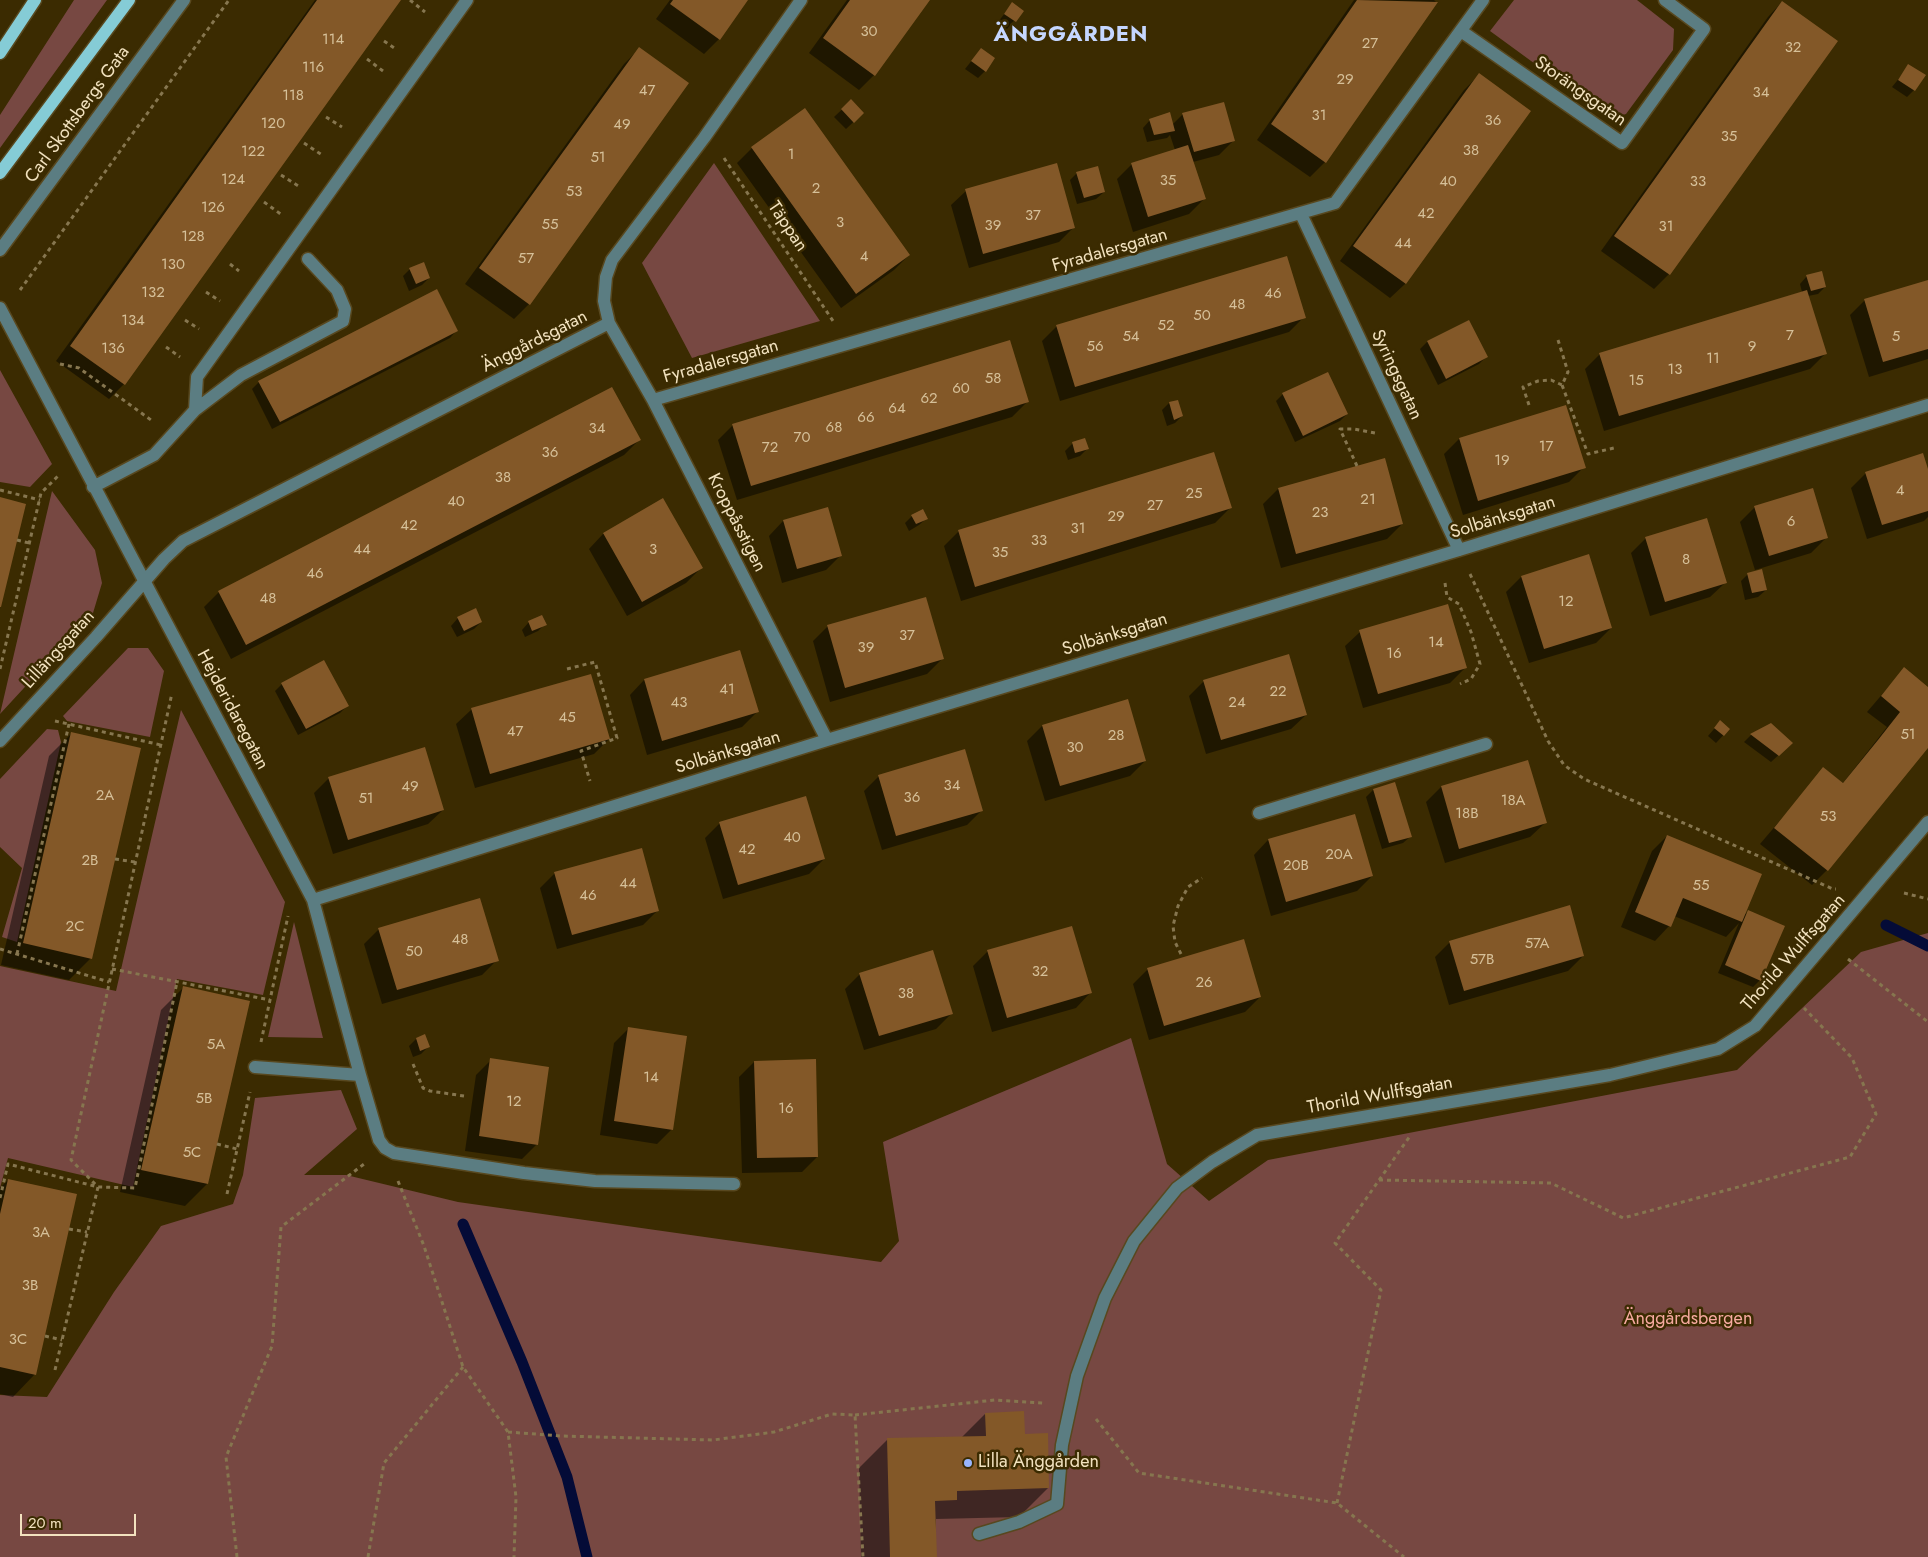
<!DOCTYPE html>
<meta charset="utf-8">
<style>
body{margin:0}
#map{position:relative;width:1928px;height:1557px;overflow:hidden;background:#3b2b01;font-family:Jost,sans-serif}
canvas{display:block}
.scale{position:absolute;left:20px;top:1514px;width:116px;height:22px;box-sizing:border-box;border:2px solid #f2e2bf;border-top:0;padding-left:6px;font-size:15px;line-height:18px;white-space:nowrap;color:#f2e2bf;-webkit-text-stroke:4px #3b2b01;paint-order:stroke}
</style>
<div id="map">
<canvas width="1928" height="1557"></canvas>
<div class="scale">20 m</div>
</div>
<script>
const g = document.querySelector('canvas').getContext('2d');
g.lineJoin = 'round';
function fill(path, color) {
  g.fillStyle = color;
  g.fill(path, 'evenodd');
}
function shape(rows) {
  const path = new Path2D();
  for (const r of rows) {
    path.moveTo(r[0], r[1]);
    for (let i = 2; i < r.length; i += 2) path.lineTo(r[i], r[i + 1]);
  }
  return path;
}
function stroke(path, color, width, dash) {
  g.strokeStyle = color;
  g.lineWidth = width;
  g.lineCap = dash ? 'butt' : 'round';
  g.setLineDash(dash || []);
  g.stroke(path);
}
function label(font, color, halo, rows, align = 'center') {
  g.font = font + ' Jost,sans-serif';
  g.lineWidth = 5;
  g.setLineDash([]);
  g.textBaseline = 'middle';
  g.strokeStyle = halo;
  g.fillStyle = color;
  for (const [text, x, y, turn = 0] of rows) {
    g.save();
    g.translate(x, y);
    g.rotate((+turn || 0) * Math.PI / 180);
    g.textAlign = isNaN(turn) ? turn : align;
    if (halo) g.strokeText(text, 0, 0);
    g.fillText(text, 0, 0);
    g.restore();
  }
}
const green = shape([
 [74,0,107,0,0,148,0,115],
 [1514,0,1637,0,1674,29,1673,50,1626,114,1613,118,1605,115,1490,31],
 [714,163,820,321,692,358,642,263],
 [0,370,52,464,30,487,0,482],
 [52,491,95,550,102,583,93,613,0,714],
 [128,648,148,648,164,671,150,737,67,721,63,716],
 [181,710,285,902,263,995,177,979,133,1187,8,1158,0,1188,0,966,116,991],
 [47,729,58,730,61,742,17,942,2,937,22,868,0,847,0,779],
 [294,922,323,1038,268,1037],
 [1928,933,1928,1557,0,1557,0,1395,47,1397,114,1292,161,1226,233,1204,243,1175,255,1098,341,1090,357,1129,304,1175,346,1175,458,1202,881,1262,899,1241,883,1142,1131,1038,1167,1164,1209,1201,1268,1160,1737,1070,1861,952]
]);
const shadow = shape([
 [315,0,399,0,124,384,109,399,56,361],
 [670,0,747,0,719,39,704,54,656,19],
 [847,0,928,0,874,75,859,90,809,53],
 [1354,0,1434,0,1436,2,1325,162,1310,177,1257,140],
 [1782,2,1669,274,1654,289,1601,251,1768,17],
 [1012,4,1022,11,1007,29,998,22],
 [639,49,529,304,514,319,465,284,624,64],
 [981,49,985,71,978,78,965,69],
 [1909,66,1914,90,1907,97,1892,87],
 [1479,75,1529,112,1405,284,1390,298,1340,261,1464,90],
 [851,101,863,113,846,129,834,117],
 [805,110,909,255,894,270,841,308,737,163,752,148],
 [1183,114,1234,140,1219,155,1193,162,1204,199,1189,214,1133,232,1117,179,1132,164,1175,150,1170,135,1167,138,1147,142,1143,128,1150,120,1172,125],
 [1077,173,1104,192,1096,199,1077,204,1070,180],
 [966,191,1074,227,1059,242,969,268,951,205],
 [410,269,429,278,422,285,409,291,403,276],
 [1807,276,1825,287,1818,294,1808,296,1825,354,1810,369,1604,431,1585,369,1600,354,1802,292,1800,284],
 [1928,281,1928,359,1869,377,1850,315,1865,300],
 [1304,317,1289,332,1060,401,1042,341,1057,326],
 [1468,321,1486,357,1479,364,1438,385,1420,349,1427,342],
 [457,330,450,338,272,429,252,389,259,382],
 [1283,394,1347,414,1340,421,1295,442,1276,401],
 [1027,402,1012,417,737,500,718,440,733,425],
 [1169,403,1182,416,1175,423,1167,426,1162,410],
 [1084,439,1087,449,1080,456,1068,460,1065,451,1072,444],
 [1459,439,1584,467,1569,482,1463,515,1444,454],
 [639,440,624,455,231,659,204,607,219,592],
 [1384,460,1402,524,1387,539,1281,568,1263,504,1278,489],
 [1866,473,1928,473,1928,517,1924,521,1867,539,1851,488],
 [663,500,701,568,686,583,627,616,589,549,603,534],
 [1755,507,1826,538,1811,553,1755,570,1740,522],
 [1230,508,1215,523,961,601,944,546,959,531],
 [912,516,927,518,919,525,909,531,905,523],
 [783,521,841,555,826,570,782,583,769,536],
 [1646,538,1725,583,1710,597,1650,616,1631,553],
 [1748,574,1766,590,1758,597,1745,600,1741,581],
 [1521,577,1611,628,1596,643,1529,663,1506,592],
 [458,618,481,622,474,629,457,637,451,626],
 [529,622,545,624,538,631,525,637,522,630],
 [828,626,942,659,927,674,830,702,813,641],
 [1360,632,1465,668,1450,683,1363,708,1345,646],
 [1904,669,1928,689,1928,746,1827,870,1812,885,1760,844,1824,769,1843,783,1887,727,1867,712],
 [590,676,609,739,594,754,475,788,456,724,471,710],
 [644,680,757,712,742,727,647,755,630,695],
 [1204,681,1306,715,1291,729,1206,754,1189,696],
 [282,684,347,706,340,713,298,735,275,691],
 [1720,722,1729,729,1716,743,1708,736],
 [1771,725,1784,750,1771,762,1744,742,1751,735],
 [1042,726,1145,761,1130,776,1045,801,1027,741],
 [71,734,91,958,69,980,1,965,49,756],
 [1528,761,1545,823,1530,837,1445,863,1426,802,1441,787],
 [879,776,982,810,967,825,882,850,864,791],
 [329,778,443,810,428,824,333,854,314,793],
 [1394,784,1411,836,1403,843,1382,849,1366,797,1373,790],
 [720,823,824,859,809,874,723,899,705,838],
 [1667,836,1742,917,1748,912,1760,980,1753,987,1718,973,1739,923,1726,937,1674,916,1669,926,1655,941,1621,927,1652,851],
 [1268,840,1372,876,1357,891,1271,916,1254,855],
 [555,873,658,910,643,925,557,949,540,888],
 [379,929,497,960,482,975,382,1004,364,944],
 [1450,942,1583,956,1568,971,1449,1005,1435,957],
 [988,951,1090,993,1076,1008,992,1032,973,966],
 [1148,969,1260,997,1245,1012,1149,1040,1133,984],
 [860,974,951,1014,936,1029,864,1050,845,989],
 [183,988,248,1002,207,1184,185,1206,120,1192,161,1010],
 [629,1028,672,1129,657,1144,600,1135,614,1043],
 [416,1039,428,1047,421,1054,413,1057,409,1046],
 [491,1060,537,1144,522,1159,465,1151,476,1075],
 [754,1062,817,1157,802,1172,742,1173,739,1077],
 [8,1180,35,1374,13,1397,0,1394,0,1188],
 [985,1414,1023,1435,1048,1488,1019,1517,936,1519,936,1557,861,1557,859,1468,888,1439,962,1437]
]);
const stream = shape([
 [1886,925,1928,946],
 [463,1224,522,1362,567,1477,587,1557]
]);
const building = shape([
 [317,0,401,0,125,385,70,346],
 [673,0,748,0,720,40,670,4],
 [850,0,930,0,875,76,823,38],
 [1357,0,1438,2,1326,163,1271,124],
 [1782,1,1838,41,1670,275,1614,236],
 [1012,2,1024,11,1016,22,1004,14],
 [639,47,689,83,530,305,479,268],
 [981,48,995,58,986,72,971,61],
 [1908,64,1926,75,1915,91,1898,80],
 [1479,73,1531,111,1406,284,1353,246],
 [851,99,864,113,854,123,841,109],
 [1224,102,1235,141,1194,152,1182,113],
 [805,108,910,255,856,294,751,147],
 [1170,112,1175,131,1154,135,1149,119],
 [1188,145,1206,199,1148,217,1131,163],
 [1057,163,1075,228,983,254,965,189],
 [1098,166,1105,192,1084,198,1076,172],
 [1287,256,1306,318,1075,387,1056,325],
 [424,262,430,278,416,284,409,268],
 [1822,271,1826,287,1811,291,1806,275],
 [1928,280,1928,349,1883,362,1864,299],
 [437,289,458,331,280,422,258,381],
 [1807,290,1827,354,1619,416,1599,353],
 [1469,320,1488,357,1446,379,1427,341],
 [1010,340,1029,402,751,486,732,424],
 [1328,372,1348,414,1303,436,1282,393],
 [612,387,641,440,246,645,218,591],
 [1178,400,1183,416,1174,420,1169,402],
 [1566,405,1586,468,1478,501,1459,438],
 [1085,438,1089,449,1075,453,1072,442],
 [1214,452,1232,508,975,587,958,530],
 [1923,453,1928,469,1928,511,1882,525,1865,472],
 [1385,458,1403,524,1296,554,1278,488],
 [1813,488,1828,538,1769,556,1754,506],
 [0,497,26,504,1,607,0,607],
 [663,498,703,568,642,602,603,533],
 [828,507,842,556,797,569,783,520],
 [923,509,928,519,916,524,911,515],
 [1707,518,1727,583,1665,602,1645,537],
 [1589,554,1612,628,1544,649,1521,576],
 [1762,569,1767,590,1752,593,1747,573],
 [926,597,944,659,845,688,827,625],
 [1448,604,1467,668,1378,694,1359,630],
 [476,608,482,622,464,631,457,617],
 [542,615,547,625,532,631,528,621],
 [740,650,759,712,662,741,644,679],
 [1289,654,1307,715,1221,740,1203,680],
 [324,660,349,706,306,729,281,683],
 [1904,667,1928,687,1928,748,1828,871,1774,828,1823,767,1843,783,1878,740,1900,712,1881,696],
 [591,674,610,739,490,774,471,708],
 [1128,699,1146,761,1060,786,1042,725],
 [1720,720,1730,729,1724,736,1714,728],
 [1771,723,1793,743,1779,756,1750,734],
 [71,732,141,748,92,959,23,943],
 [425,747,444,810,348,840,328,777],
 [965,749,983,811,896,836,878,775],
 [1528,760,1547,823,1459,849,1441,786],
 [1395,782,1412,837,1389,843,1373,789],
 [806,796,825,859,738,885,719,822],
 [1355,814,1373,876,1286,902,1268,839],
 [1667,835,1762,874,1742,922,1683,898,1671,927,1635,912],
 [642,848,659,911,572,935,554,872],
 [480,898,499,961,397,990,378,928],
 [1570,905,1584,956,1464,991,1449,941],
 [1748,910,1785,926,1761,981,1725,965],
 [1072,926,1092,993,1007,1018,987,950],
 [1244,939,1261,997,1164,1026,1147,968],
 [933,950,953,1014,879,1036,859,973],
 [183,986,250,1001,208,1184,141,1170],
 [628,1027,687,1036,673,1130,614,1121],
 [425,1034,430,1047,420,1051,416,1038],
 [490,1058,549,1067,538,1145,479,1136],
 [816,1059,818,1157,757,1158,754,1061],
 [8,1179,77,1194,36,1375,0,1367,0,1214],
 [1024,1411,1025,1434,1048,1433,1049,1488,957,1491,957,1500,935,1501,937,1557,890,1557,887,1438,986,1436,985,1413]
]);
const path = shape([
 [410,0,425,12],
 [384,41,397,50],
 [367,59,383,71],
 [326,117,342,127],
 [304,143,322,155],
 [724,158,833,321],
 [281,175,300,187],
 [264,202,282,215],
 [230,264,239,271],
 [20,290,229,0],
 [206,292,220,301],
 [185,320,199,329],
 [1558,340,1568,372,1562,385,1588,454,1614,448],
 [166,347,180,357],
 [60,364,79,368,151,420],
 [1529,405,1523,387,1538,381,1551,380,1562,385],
 [1357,466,1340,429,1354,429,1375,433],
 [0,490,40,500],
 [17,540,29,543],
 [1470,574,1548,741,1564,765,1584,779,1833,889,1836,889],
 [1445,583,1447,597,1459,604,1471,632,1480,664,1471,679,1460,684],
 [0,669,41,493,59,475],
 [567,669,595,662,617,738,581,751,590,781],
 [55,721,161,745],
 [115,859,135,862],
 [1904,893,1928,899],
 [0,949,109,982],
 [17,954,69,724],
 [1181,954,1175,942,1173,926,1178,906,1188,887,1202,878],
 [1848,959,1928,1022],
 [112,969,270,1000],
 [261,1042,288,916],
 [413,1064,423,1088,430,1091,464,1096],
 [217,1144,237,1149],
 [1379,1180,1551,1183,1623,1218,1850,1157,1876,1114,1852,1058,1804,1008],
 [398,1181,424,1246,463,1367,508,1432,516,1497,514,1557],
 [227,1194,250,1092],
 [0,1198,8,1164,98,1187,135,1188,177,982],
 [69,1229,87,1232],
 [45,1336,62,1340],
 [55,1370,98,1187,71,1160,172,693],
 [855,1415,995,1400,1043,1403],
 [1096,1419,1139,1473,1337,1503,1404,1557],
 [508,1432,561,1436,713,1440,774,1432,832,1414,855,1415,863,1557],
 [1337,1503,1381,1290,1335,1243,1410,1136],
 [237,1557,226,1457,272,1346,281,1227,364,1164],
 [368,1557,384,1463,463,1367]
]);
const minor = shape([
 [801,0,704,138,612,260,606,277,604,301,609,323,653,400,827,740],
 [1461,31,1622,143,1704,29,1665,0],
 [1301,214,1459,550],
 [0,250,184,0],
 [0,308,313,900,360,1075,379,1140,385,1148,394,1153,524,1173,595,1181,734,1184],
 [653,400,1335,203,1483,0],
 [195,410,197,377,467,0],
 [93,487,154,455,195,410,241,375,343,321,345,309,337,290,308,259],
 [0,741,96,637,164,559,183,541,609,323],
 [1259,813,1486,744],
 [313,900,827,740,1459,550,1928,405],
 [255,1067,360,1075],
 [979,1534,1019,1522,1057,1504,1062,1445,1077,1376,1105,1298,1134,1241,1177,1188,1212,1162,1257,1135,1610,1075,1718,1049,1755,1026,1928,822]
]);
const major = shape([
 [0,53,35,0],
 [0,173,129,0]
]);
const markers = [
 [968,1463,5,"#98b5fd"]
];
const numberNames = [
 ["30",869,32],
 ["114",333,40],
 ["27",1370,44],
 ["32",1793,48],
 ["116",313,68],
 ["29",1345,80],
 ["47",647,91],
 ["34",1761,93],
 ["118",293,96],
 ["31",1319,116],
 ["36",1493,121],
 ["120",273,124],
 ["49",622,125],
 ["35",1729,137],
 ["38",1471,151],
 ["122",253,152],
 ["1",791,155],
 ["51",598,158],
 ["124",233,180],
 ["35",1168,181],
 ["40",1448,182],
 ["33",1698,182],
 ["2",816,189],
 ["53",574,192],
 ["126",213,208],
 ["42",1426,214],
 ["37",1033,216],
 ["3",840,223],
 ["55",550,225],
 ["39",993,226],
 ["31",1666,227],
 ["128",193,237],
 ["44",1403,244],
 ["4",864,257],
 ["57",526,259],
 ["130",173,265],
 ["132",153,293],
 ["46",1273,294],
 ["48",1237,305],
 ["50",1202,316],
 ["134",133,321],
 ["52",1166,326],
 ["7",1790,336],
 ["54",1131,337],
 ["5",1896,337],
 ["56",1095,347],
 ["9",1752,347],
 ["136",113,349],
 ["11",1713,359],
 ["13",1675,370],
 ["58",993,379],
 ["15",1636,381],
 ["60",961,389],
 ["62",929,399],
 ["64",897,409],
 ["66",866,418],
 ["68",834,428],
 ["34",597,429],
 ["70",802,438],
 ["17",1546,447],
 ["72",770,448],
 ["36",550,453],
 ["19",1502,461],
 ["38",503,478],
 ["4",1900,491],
 ["25",1194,494],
 ["21",1368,500],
 ["40",456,502],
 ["27",1155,506],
 ["23",1320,513],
 ["29",1116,517],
 ["6",1791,522],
 ["42",409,526],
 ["31",1078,529],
 ["33",1039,541],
 ["44",362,550],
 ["3",653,550],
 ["35",1000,553],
 ["8",1686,560],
 ["46",315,574],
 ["48",268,599],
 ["12",1566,602],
 ["37",907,636],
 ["14",1436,643],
 ["39",866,648],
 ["16",1394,654],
 ["41",727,690],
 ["22",1278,692],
 ["43",679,703],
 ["24",1237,703],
 ["45",567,718],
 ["47",515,732],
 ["51",1908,735],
 ["28",1116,736],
 ["30",1075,748],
 ["34",952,786],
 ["49",410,787],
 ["2A",105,796],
 ["36",912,798],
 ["51",366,799],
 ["18A",1513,801],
 ["18B",1467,814],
 ["53",1828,817],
 ["40",792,838],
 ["42",747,850],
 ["20A",1339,855],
 ["2B",90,861],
 ["20B",1296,866],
 ["44",628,884],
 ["55",1701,886],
 ["46",588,896],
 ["2C",75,927],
 ["48",460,940],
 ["57A",1537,944],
 ["50",414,952],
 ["57B",1482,960],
 ["32",1040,972],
 ["26",1204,983],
 ["38",906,994],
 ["5A",216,1045],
 ["14",651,1078],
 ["5B",204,1099],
 ["12",514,1102],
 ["16",786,1109],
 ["5C",192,1153],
 ["3A",41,1233],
 ["3B",30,1286],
 ["3C",18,1340]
];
const streetNames = [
 ["Storängsgatan",1580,92,35],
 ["Carl Skottsbergs Gata",78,115,-54],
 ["Täppan",787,227,56],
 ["Fyradalersgatan",1110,251,-16],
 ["Änggårdsgatan",535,342,-27],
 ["Fyradalersgatan",721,362,-16],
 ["Syringsgatan",1396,375,65],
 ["Solbänksgatan",1503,518,-17],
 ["Kroppåsstigen",736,523,63],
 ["Solbänksgatan",1115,635,-17],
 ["Lillängsgatan",59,650,-48],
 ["Hejderidaregatan",232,710,62],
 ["Solbänksgatan",728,753,-17],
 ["Thorild Wulffsgatan",1794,953,-49],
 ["Thorild Wulffsgatan",1380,1096,-10]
];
const parkNames = [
 ["Änggårdsbergen",1688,1320]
];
const poiNames = [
 ["Lilla Änggården",978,1463]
];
const districtNames = [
 ["ÄNGGÅRDEN",1071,36]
];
fill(green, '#774842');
fill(shadow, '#0007');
stroke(stream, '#040b37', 11);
fill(building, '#835828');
stroke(minor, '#58481f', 15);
stroke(major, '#58481f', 15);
stroke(path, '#86764f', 3, [4, 4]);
stroke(minor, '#5b7d82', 12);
stroke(major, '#85ccd6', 12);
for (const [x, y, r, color] of markers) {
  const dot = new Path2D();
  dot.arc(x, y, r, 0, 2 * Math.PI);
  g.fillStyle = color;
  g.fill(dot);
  stroke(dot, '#3b2b01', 2);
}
label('15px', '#d6c099', null, numberNames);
label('18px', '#f2e2bf', '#3b2b01', streetNames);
label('18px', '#f7aaa0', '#3b2b01', parkNames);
label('18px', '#f2e2bf', '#3b2b01', poiNames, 'left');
g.letterSpacing = '1px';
label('bold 22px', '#c5d6ff', '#3b2b01', districtNames);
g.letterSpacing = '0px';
</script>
